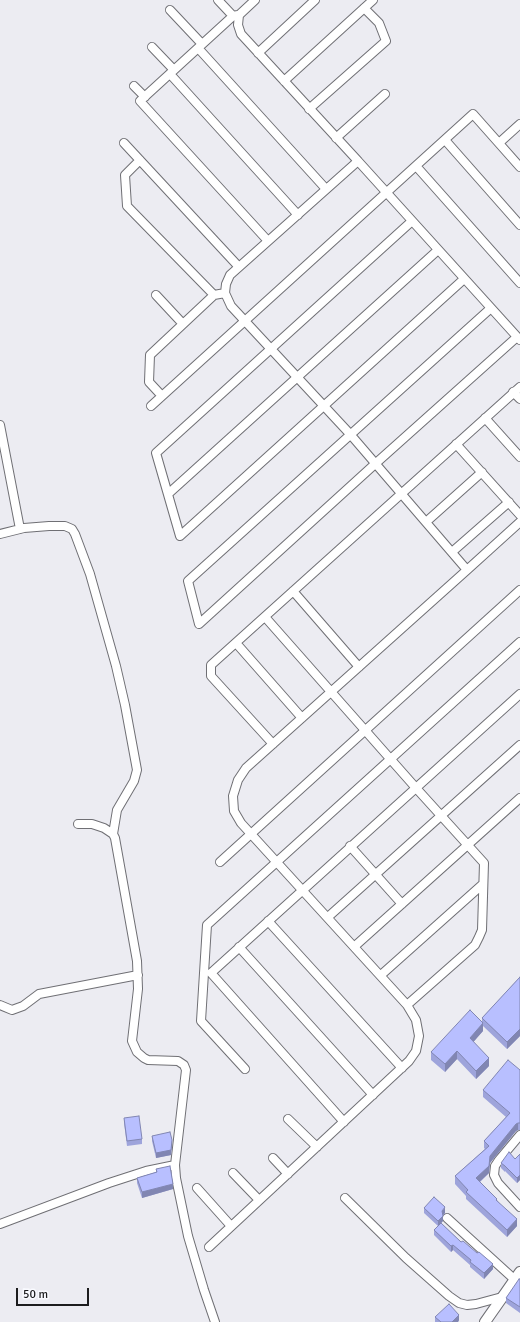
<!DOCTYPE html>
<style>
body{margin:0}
#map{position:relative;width:520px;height:1322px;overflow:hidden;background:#ececf2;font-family:Signika,sans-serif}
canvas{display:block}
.scale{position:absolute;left:16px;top:1288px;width:73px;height:18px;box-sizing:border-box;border:2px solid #1c1c1e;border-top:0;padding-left:5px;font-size:12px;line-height:14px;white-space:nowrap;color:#1c1c1e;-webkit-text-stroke:3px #f9faff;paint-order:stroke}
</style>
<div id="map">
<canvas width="520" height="1322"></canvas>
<div class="scale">50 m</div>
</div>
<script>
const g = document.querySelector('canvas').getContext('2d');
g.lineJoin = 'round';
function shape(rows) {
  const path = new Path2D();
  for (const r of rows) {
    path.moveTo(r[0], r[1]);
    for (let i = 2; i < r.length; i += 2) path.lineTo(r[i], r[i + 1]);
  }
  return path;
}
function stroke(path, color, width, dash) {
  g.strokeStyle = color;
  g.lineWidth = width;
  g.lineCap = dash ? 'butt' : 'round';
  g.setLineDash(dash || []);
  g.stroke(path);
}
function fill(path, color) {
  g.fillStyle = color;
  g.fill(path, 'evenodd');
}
const minor = shape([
 [218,0,233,16,238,15],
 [255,0,239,15,238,25,241,34,358,161,230,275,226,284,225,293,231,306,350,434,467,570,520,522],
 [170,10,202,44],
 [233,16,140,101,268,241],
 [152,47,174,70],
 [198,48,326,189],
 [258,53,315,0],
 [170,74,298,215],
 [284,81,373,0],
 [134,86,145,97],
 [309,109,386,41,379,23,364,8],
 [336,138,385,94],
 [445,140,520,225],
 [124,143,239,267],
 [499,143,520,124],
 [140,160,125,175,127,206,214,295,225,293],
 [358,161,520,340],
 [416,166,520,283],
 [412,221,156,453,180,536,464,279],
 [156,295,183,324],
 [491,308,188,581,199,624,375,464,517,337],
 [513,392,520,399],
 [162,396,149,382,150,355,214,295],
 [151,406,473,114,520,167],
 [485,418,520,457],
 [0,425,20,529],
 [456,444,520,515],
 [168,494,438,250],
 [426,522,482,472],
 [0,534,24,528,49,526,65,526,72,529,75,534,90,574,116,666,125,705,137,770,134,781,117,810,113,834,115,838,137,961,138,989,132,1041,137,1052,144,1058,148,1060,178,1061,184,1065,186,1070,175,1165,176,1178,188,1236,204,1290,215,1322],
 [452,552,509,502],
 [293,591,359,667],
 [265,617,416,788,484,863,482,930,479,937,475,945,407,1005],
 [236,643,302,718],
 [273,744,211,676,211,665,520,387],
 [78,824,92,824,104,828,113,834],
 [350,846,402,904],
 [220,862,520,590],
 [328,917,520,745],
 [268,921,402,1068],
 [355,946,520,798],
 [239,947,373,1095],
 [381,975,483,884],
 [0,1005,12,1010,23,1006,39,994,138,975],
 [245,1069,201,1021,207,925,520,642],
 [288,1119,317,1147],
 [344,1122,211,973,520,694],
 [520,1135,499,1160,495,1166,494,1175,498,1183,520,1207],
 [273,1158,288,1174],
 [233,1173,259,1200],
 [197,1188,231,1226],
 [345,1198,406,1258,449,1296,459,1303,467,1305,476,1304,502,1297],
 [447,1218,514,1279],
 [0,1224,109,1183,146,1171,175,1165],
 [209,1247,409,1061,416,1051,419,1036,416,1020,407,1005,241,823,234,811,233,796,238,780,246,768,467,570]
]);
const tertiary = shape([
 [485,1322,520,1272]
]);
const wall = shape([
 [520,977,520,1036,507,1049,483,1026,483,1031,473,1042,489,1066,476,1079,457,1059,445,1072,431,1060,431,1052,482,1021,482,1018],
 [520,1070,520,1130,518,1130,516,1131,490,1163,489,1173,480,1182,497,1200,517,1226,507,1237,466,1199,466,1196,455,1184,455,1176,485,1149,484,1148,484,1141,506,1117,483,1097,483,1090],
 [124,1118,142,1139,142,1144,127,1146,124,1123],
 [152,1136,172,1146,171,1155,156,1158,152,1141],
 [520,1154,520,1180,517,1183,505,1171,505,1172,501,1168,501,1163,515,1159],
 [156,1169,173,1189,142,1198,137,1183,137,1178,156,1172],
 [424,1208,445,1213,443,1216,443,1221,441,1223,461,1242,493,1269,484,1279,470,1267,470,1265,453,1250,451,1252,434,1235,434,1230,438,1226,424,1213],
 [520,1279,520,1313,506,1303,506,1298],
 [435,1317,459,1320,458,1322,435,1322]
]);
const shadedWall = shape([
 [483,1023,483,1031,470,1046,470,1038],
 [520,1029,520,1036,507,1049,507,1042],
 [457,1051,457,1059,445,1072,445,1064],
 [489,1058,489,1066,476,1079,476,1071],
 [518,1123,518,1130,516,1131,490,1163,489,1173,476,1185,476,1178,490,1156,516,1124],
 [172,1140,171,1155,156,1158,156,1153],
 [520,1175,520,1180,517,1183,517,1178],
 [173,1184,173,1189,142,1198,142,1192],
 [445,1207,445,1213,442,1216,442,1211],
 [443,1216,443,1221,438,1226,438,1221],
 [517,1219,517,1226,507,1237,507,1230],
 [453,1245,453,1250,451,1252,451,1246],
 [493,1264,493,1269,484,1279,484,1273],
 [459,1315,459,1320,458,1322,452,1322]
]);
const building = shape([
 [520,977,520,1029,507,1042,482,1018,520,977],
 [470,1010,483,1023,470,1038,489,1058,476,1071,457,1051,445,1064,431,1052,470,1010],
 [508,1060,520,1070,520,1123,518,1123,516,1124,490,1156,489,1166,476,1178,497,1199,496,1200,517,1219,507,1230,466,1192,468,1190,455,1176,489,1146,484,1141,510,1113,483,1090,508,1060],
 [139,1116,142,1139,127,1141,124,1118,139,1116],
 [170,1132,172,1140,171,1150,156,1153,152,1136,170,1132],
 [509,1152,515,1159,520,1154,520,1175,517,1178,505,1166,501,1163,509,1152],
 [170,1166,173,1184,142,1192,137,1178,157,1172,156,1169,170,1166],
 [434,1197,445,1207,442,1211,443,1216,438,1221,424,1208,434,1197],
 [441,1223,461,1242,463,1241,477,1253,479,1252,493,1264,484,1273,470,1262,471,1260,453,1245,451,1246,434,1230,441,1223],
 [519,1279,520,1279,520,1307,506,1298,519,1279],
 [449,1304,459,1315,452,1322,441,1322,435,1317,449,1304]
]);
stroke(minor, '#6f6f74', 10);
stroke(tertiary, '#6f6f74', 12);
stroke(minor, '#fff', 8);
stroke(tertiary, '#fff', 10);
fill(wall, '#9ea4db');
fill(shadedWall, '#8186b2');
fill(building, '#b8bfff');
stroke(building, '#8186b2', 1);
</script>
